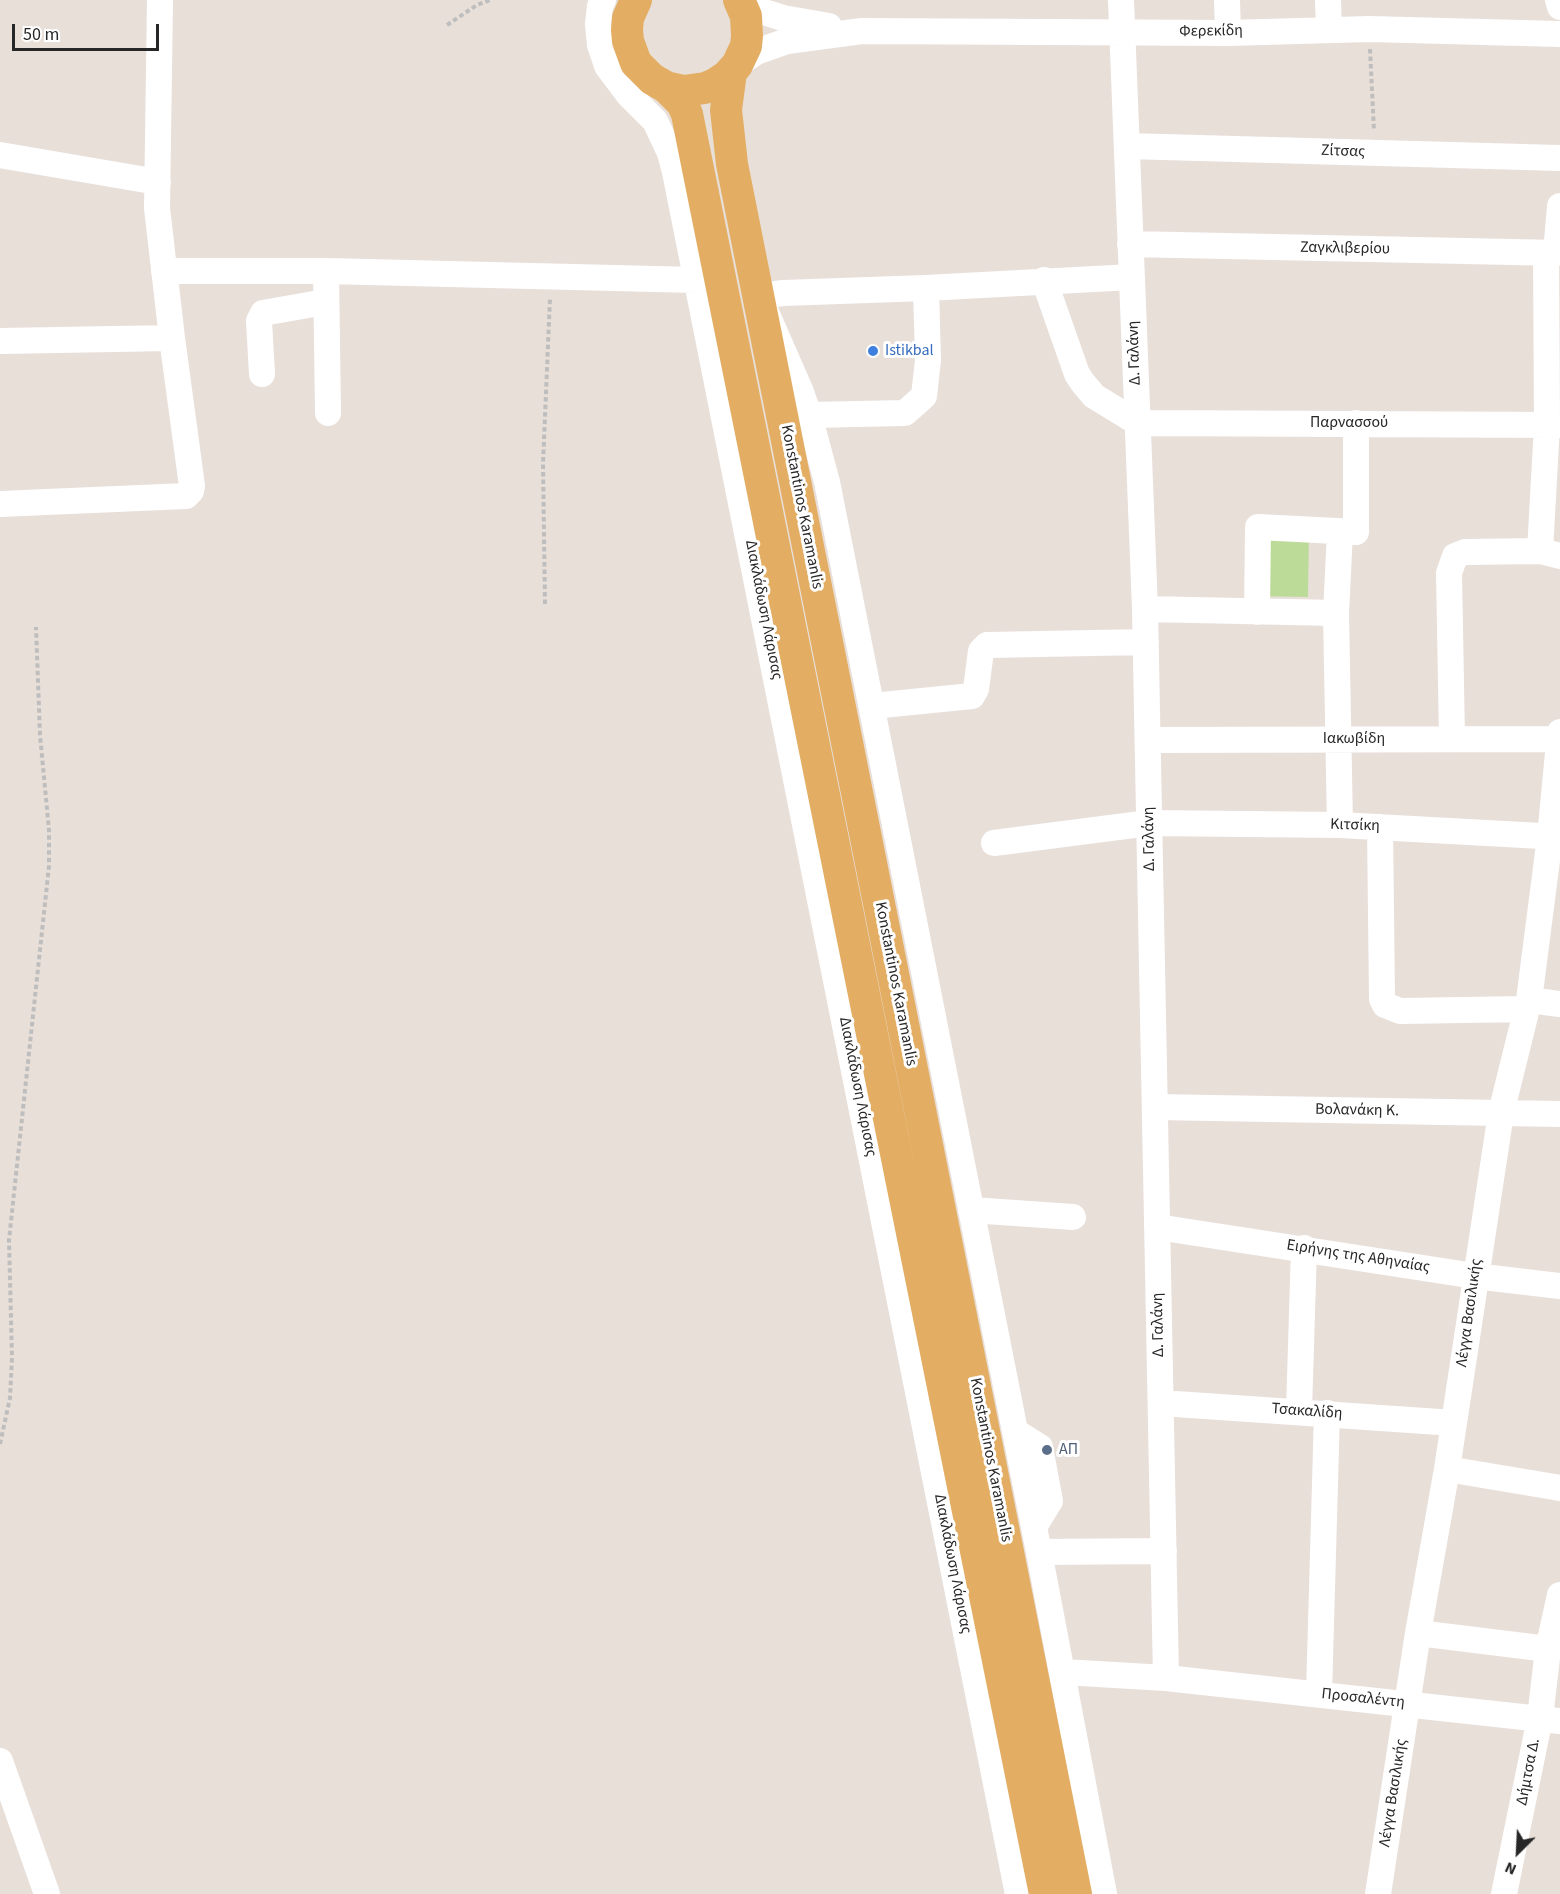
<!DOCTYPE html>
<meta charset="utf-8">
<style>
body{margin:0}
#map{position:relative;width:1560px;height:1894px;overflow:hidden;background:#e8dfd9;font-family:"Source Sans 3",sans-serif}
canvas{display:block}
.north{position:absolute;left:1488px;top:1822px;width:60px;height:60px;-webkit-text-stroke:4px #fff;paint-order:stroke;rotate:204deg;font-size:16px;font-weight:700;line-height:24px;text-align:center;color:#272727}
.north::after{content:'';display:block;margin:auto;width:21px;height:27px;background:#272727;clip-path:polygon(50% 0,100% 100%,50% 72%,0 100%)}
.scale{position:absolute;left:12px;top:24px;width:147px;height:27px;box-sizing:border-box;border:3px solid #272727;border-top:0;padding-left:8px;font-size:18px;line-height:21px;white-space:nowrap;color:#272727;-webkit-text-stroke:4px #fff;paint-order:stroke}
</style>
<div id="map">
<canvas width="1560" height="1894"></canvas>
<div class="north">N</div>
<div class="scale">50 m</div>
</div>
<script>
const g = document.querySelector('canvas').getContext('2d');
g.lineJoin = 'round';
function fill(path, color) {
  g.fillStyle = color;
  g.fill(path, 'evenodd');
}
function shape(rows) {
  const path = new Path2D();
  for (const r of rows) {
    path.moveTo(r[0], r[1]);
    for (let i = 2; i < r.length; i += 2) path.lineTo(r[i], r[i + 1]);
  }
  return path;
}
function stroke(path, color, width, dash) {
  g.strokeStyle = color;
  g.lineWidth = width;
  g.lineCap = dash ? 'butt' : 'round';
  g.setLineDash(dash || []);
  g.stroke(path);
}
function label(font, color, halo, rows, align = 'center') {
  g.font = font + ' "Source Sans 3",sans-serif';
  g.lineWidth = 6;
  g.setLineDash([]);
  g.textBaseline = 'middle';
  g.strokeStyle = halo;
  g.fillStyle = color;
  for (const [text, x, y, turn = 0] of rows) {
    g.save();
    g.translate(x, y);
    g.rotate((+turn || 0) * Math.PI / 180);
    g.textAlign = isNaN(turn) ? turn : align;
    if (halo) g.strokeText(text, 0, 0);
    g.fillText(text, 0, 0);
    g.restore();
  }
}
const green = shape([
 [1248,529,1309,530,1308,597,1247,596]
]);
const path = shape([
 [447,25,477,5,490,0],
 [1370,49,1374,131],
 [545,604,543,464,550,298],
 [0,1444,10,1398,12,1358,9,1240,49,866,49,830,40,735,36,627]
]);
const minor = shape([
 [603,0,600,6,598,24,600,45,607,66,628,94,655,121,670,153,675,172,1018,1894],
 [742,0,764,12,783,18,829,26],
 [1121,0,1145,609,1166,1678],
 [1227,0,1228,33],
 [1328,0,1329,29],
 [1558,0,1560,7],
 [737,65,756,52,787,41,862,31,1228,33,1369,29,1560,34],
 [1127,146,1560,158],
 [0,155,158,182],
 [1130,244,1560,253],
 [1556,253,1560,206],
 [164,271,326,271,696,280],
 [326,271,328,413],
 [1044,280,1077,374,1083,383,1094,396,1138,423,1560,425],
 [0,341,172,338],
 [262,374,259,321,263,313,325,302],
 [809,415,905,413,924,396,928,360,926,288],
 [0,504,186,496,191,491,192,486,172,338,157,208,160,0],
 [1340,532,1336,613,1340,825],
 [1540,551,1547,425,1546,253],
 [1145,609,1336,613],
 [1257,612,1258,527,1356,532,1356,423],
 [872,706,972,696,976,689,981,651,987,645,1146,642],
 [1452,739,1449,573,1455,556,1465,552,1540,551,1560,556],
 [1148,740,1560,739],
 [1380,827,1382,999,1385,1005,1400,1011,1527,1009],
 [994,843,1149,823,1340,825,1560,837],
 [1529,1000,1560,1004],
 [1155,1107,1560,1114],
 [971,1210,1073,1217],
 [1157,1227,1475,1276,1560,1286],
 [1161,1403,1454,1423],
 [1299,1411,1304,1248],
 [1016,1432,1040,1447,1050,1501,1034,1527],
 [1447,1469,1560,1488],
 [1039,1552,1164,1551],
 [1418,1633,1548,1649],
 [1063,1672,1166,1678,1560,1721],
 [1319,1694,1327,1413],
 [0,1761,47,1894],
 [1104,1894,1039,1552,827,482,809,415,801,392,759,296,783,293,926,288,1132,277],
 [1378,1894,1418,1633,1447,1469,1501,1113,1529,1000,1550,837,1560,732],
 [1504,1894,1540,1718,1548,1649,1560,1595]
]);
const major = shape([
 [636,0,628,18,627,30,628,41,636,63,652,79,666,87,684,91,705,88,715,84,727,76,737,65,746,46,747,36,746,16,739,0],
 [731,72,726,110,732,164,1076,1894],
 [666,87,682,103,687,114,1045,1894]
]);
const markers = [
 [873,351,6,"#3f7fe0"],
 [1047,1450,6,"#5c6f8a"]
];
const streetNames = [
 ["Φερεκίδη",1211,32,-1],
 ["Ζίτσας",1343,152,2],
 ["Ζαγκλιβερίου",1345,249,1],
 ["Δ. Γαλάνη",1135,353,-92],
 ["Παρνασσού",1349,423],
 ["Κonstantinos Karamanlis",801,507,79],
 ["Διακλάδωση Λάρισας",763,610,79],
 ["Ιακωβίδη",1354,739],
 ["Κιτσίκη",1355,826,2],
 ["Δ. Γαλάνη",1150,839,-91],
 ["Κonstantinos Karamanlis",895,984,79],
 ["Διακλάδωση Λάρισας",857,1087,79],
 ["Βολανάκη Κ.",1357,1111,1],
 ["Ειρήνης της Αθηναίας",1358,1257,9],
 ["Λέγγα Βασιλικής",1470,1313,-82],
 ["Δ. Γαλάνη",1159,1325,-91],
 ["Τσακαλίδη",1307,1412,4],
 ["Κonstantinos Karamanlis",990,1460,79],
 ["Διακλάδωση Λάρισας",952,1564,79],
 ["Προσαλέντη",1363,1699,6],
 ["Δήμτσα Δ.",1529,1772,-79],
 ["Λέγγα Βασιλικής",1394,1793,-81]
];
const shopNames = [
 ["Istikbal",885,351]
];
const serviceNames = [
 ["ΑΠ",1059,1450]
];
fill(green, '#bcdb99');
stroke(path, '#bebebe', 4, [4.5, 3]);
stroke(minor, '#fff', 26);
stroke(major, '#e3ae63', 32);
for (const [x, y, r, color] of markers) {
  const dot = new Path2D();
  dot.arc(x, y, r, 0, 2 * Math.PI);
  g.fillStyle = color;
  g.fill(dot);
  stroke(dot, '#fff', 2);
}
label('16px', '#272727', '#fff', streetNames);
label('16px', '#366cbe', '#fff', shopNames, 'left');
label('16px', '#4e5e75', '#fff', serviceNames, 'left');
</script>
